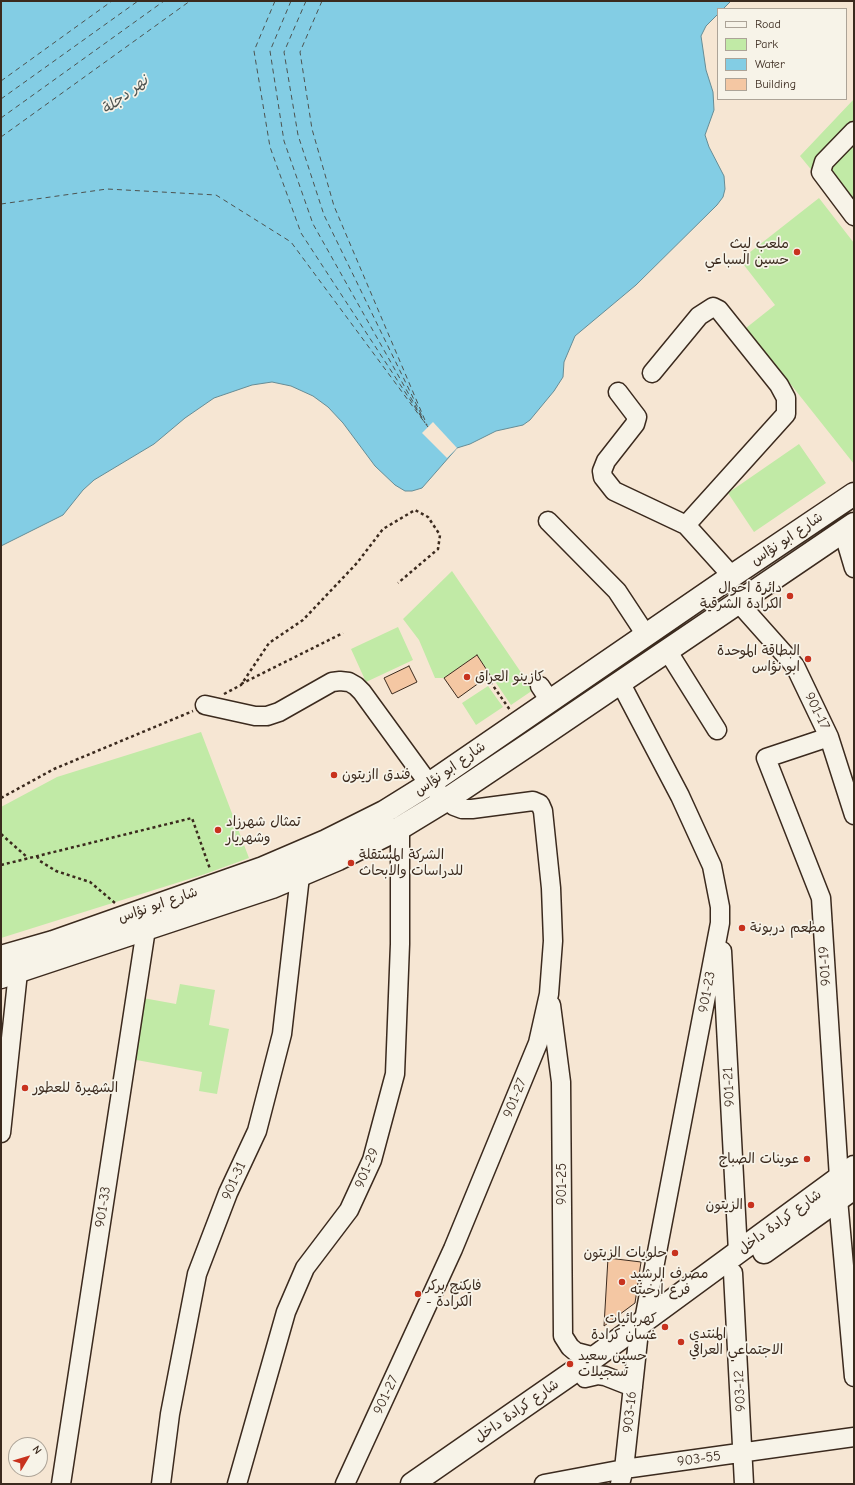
<!DOCTYPE html>
<meta charset="utf-8">
<style>
body{margin:0}
#map{position:relative;width:855px;height:1485px;overflow:hidden;background:#f6e6d3;font-family:"Comic Neue",sans-serif}
canvas{display:block}
.frame{position:absolute;inset:0;border:2px solid #3b2a1e;pointer-events:none}
.legend{position:absolute;left:717px;top:8px;width:130px;height:92px;box-sizing:border-box;background:#f7f3e8;border:1px solid #aca397;margin:0;padding:5px 7px;list-style:none;font-size:12px;color:#3b2a1e}
.legend li{display:flex;align-items:center;gap:8px;height:20px}
.legend b{width:20px;border:1px solid #aca397}
.north{position:absolute;left:8px;top:1437px;width:40px;height:40px;box-sizing:border-box;background:#f7f3e8;border:1px solid #aca397;border-radius:50%;rotate:52deg;font-size:11px;font-weight:700;line-height:16px;text-align:center;color:#3b2a1e}
.north::after{content:'';display:block;margin:auto;width:14px;height:18px;background:#c8321e;clip-path:polygon(50% 0,100% 100%,50% 72%,0 100%)}
</style>
<div id="map">
<canvas width="855" height="1485"></canvas>
<div class="frame"></div>
<ul class="legend">
<li><b style="height:5px;background:#f7f3e8"></b>Road</li>
<li><b style="height:11px;background:#c1eaa6"></b>Park</li>
<li><b style="height:11px;background:#83cde4"></b>Water</li>
<li><b style="height:11px;background:#f4c7a3"></b>Building</li>
</ul>
<div class="north">N</div>
</div>
<script>
const g = document.querySelector('canvas').getContext('2d');
g.lineJoin = 'round';
function fill(path, color) {
  g.fillStyle = color;
  g.fill(path, 'evenodd');
}
function shape(rows) {
  const path = new Path2D();
  for (const r of rows) {
    path.moveTo(r[0], r[1]);
    for (let i = 2; i < r.length; i += 2) path.lineTo(r[i], r[i + 1]);
  }
  return path;
}
function stroke(path, color, width, dash) {
  g.strokeStyle = color;
  g.lineWidth = width;
  g.lineCap = dash ? 'butt' : 'round';
  g.setLineDash(dash || []);
  g.stroke(path);
}
function label(font, color, halo, rows, align = 'center') {
  g.font = font + ' "Comic Neue","Playpen Sans Arabic",sans-serif';
  g.lineWidth = 3.5;
  g.setLineDash([]);
  g.textBaseline = 'middle';
  g.strokeStyle = halo;
  g.fillStyle = color;
  for (const [text, x, y, turn = 0] of rows) {
    g.save();
    g.translate(x, y);
    g.rotate((+turn || 0) * Math.PI / 180);
    g.textAlign = isNaN(turn) ? turn : align;
    if (halo) g.strokeText(text, 0, 0);
    g.fillText(text, 0, 0);
    g.restore();
  }
}
const green = shape([
 [854,99,854,222,800,156],
 [819,198,854,243,854,464,746,328,775,305,740,260],
 [799,444,826,483,754,532,728,493],
 [452,571,533,690,511,705,477,655,444,678,435,678,419,640,403,619],
 [398,627,413,660,366,682,351,649],
 [488,686,503,707,476,725,462,703],
 [201,732,249,858,205,874,1,938,1,807,57,777],
 [180,984,215,990,209,1025,229,1029,217,1094,199,1091,202,1072,131,1059,143,998,176,1004]
]);
const water = shape([
 [1,1,731,1,723,9,718,9,718,14,706,26,701,36,706,70,713,92,714,110,705,135,709,147,724,176,725,189,723,197,717,205,636,285,575,336,564,362,563,377,554,391,530,420,523,425,496,431,470,444,457,448,422,488,412,491,405,491,395,485,375,466,343,423,328,407,313,396,291,386,272,382,252,385,214,398,185,418,154,444,94,480,83,490,63,515,1,546,1,1]
]);
const pier = shape([
 [433,422,457,448,447,458,422,433]
]);
const ferry = shape([
 [275,1,254,51,270,147,301,233,422,418],
 [291,1,270,51,284,141,313,224,425,423],
 [306,1,284,52,298,135,324,215,422,416],
 [322,1,300,52,312,129,334,206,427,425],
 [1,81,112,1],
 [1,99,138,1],
 [1,118,164,1],
 [1,137,190,1],
 [1,204,107,189,216,195,291,242,428,427]
]);
const building = shape([
 [477,655,490,675,458,698,444,678,477,655],
 [409,666,417,682,392,694,384,678,409,666],
 [608,1258,641,1262,635,1303,604,1326,608,1258]
]);
const path = shape([
 [487,677,510,710],
 [241,684,343,633],
 [224,694,241,685,269,643,303,620,357,563,383,529,415,510,428,517,440,535,438,549,398,583],
 [1,798,54,769,193,711],
 [1,834,28,858],
 [37,856,40,861,56,871,90,882,115,903],
 [1,865,192,818,210,869]
]);
const minor = shape([
 [854,131,824,162,821,172,854,216],
 [652,373,699,316,713,307,719,310,779,385,786,398,786,414,686,525],
 [618,392,637,417,635,424,606,461,602,471,603,477,614,491,686,525,732,576],
 [548,521,617,591,646,635],
 [843,531,854,568],
 [738,602,795,666,829,737,854,815],
 [667,650,717,730],
 [620,682,680,796,712,866,720,907,720,923,644,1320],
 [540,686,550,701],
 [205,705,255,716,267,716,279,712,332,682,340,681,349,682,356,686,362,692,429,784,454,806,462,809,472,809,533,801,540,804,543,811,551,888,553,941,549,994,538,1043,453,1249,345,1484],
 [829,737,766,758,821,898,839,1178],
 [722,951,738,1252],
 [551,1005,561,1082,563,1336,570,1347,576,1352,595,1357],
 [1,1133,18,972],
 [838,1199,854,1377],
 [733,1273,744,1484],
 [585,1378,598,1375,605,1376,633,1387],
 [61,1484,146,929],
 [161,1484,170,1414,197,1274,228,1193,257,1131,282,1034,300,876],
 [237,1484,286,1312,305,1268,349,1210,372,1160,395,1074,400,944,400,828],
 [544,1484,624,1469,854,1437],
 [620,1484,624,1469,638,1340]
]);
const major = shape([
 [1,957,53,942,263,868,326,841,384,812,429,784,732,576,854,494],
 [1,977,272,887,338,859,400,828,446,800,534,741,854,524],
 [764,1252,854,1188],
 [412,1484,595,1357,854,1167]
]);
const markers = [
 [797,252,4,"#c8321e"],
 [790,596,4,"#c8321e"],
 [808,659,4,"#c8321e"],
 [467,677,4,"#c8321e"],
 [334,775,4,"#c8321e"],
 [218,830,4,"#c8321e"],
 [351,863,4,"#c8321e"],
 [742,928,4,"#c8321e"],
 [25,1088,4,"#c8321e"],
 [807,1159,4,"#c8321e"],
 [751,1205,4,"#c8321e"],
 [675,1253,4,"#c8321e"],
 [622,1282,4,"#c8321e"],
 [418,1294,4,"#c8321e"],
 [665,1327,4,"#c8321e"],
 [681,1342,4,"#c8321e"],
 [570,1364,4,"#c8321e"]
];
const poiNames = [
 ["ملعب ليث",789,244,"right"],
 ["حسين السباعي",789,260,"right"],
 ["دائرة احوال",782,588,"right"],
 ["الكرادة الشرقية",782,604,"right"],
 ["البطاقة الموحدة",800,651,"right"],
 ["ابو نؤاس",800,667,"right"],
 ["كازينو العراق",475,677],
 ["فندق اازيتون",342,775],
 ["تمثال شهرزاد",226,822],
 ["وشهريار",226,838],
 ["الشركة المستقلة",359,855],
 ["للدراسات والابحاث",359,871],
 ["مطعم دربونة",750,928],
 ["الشهيرة للعطور",33,1088],
 ["عوينات الصباح",799,1159,"right"],
 ["الزيتون",743,1205,"right"],
 ["حلويات الزيتون",667,1253,"right"],
 ["مصرف الرشيد",630,1274],
 ["فرع ارخيته",630,1290],
 ["فايكنج بركر",426,1286],
 ["- الكرادة",426,1302],
 ["كهربائيات",657,1319,"right"],
 ["غسان كرادة",657,1335,"right"],
 ["المنتدى",689,1334],
 ["الاجتماعي العراقي",689,1350],
 ["حسين سعيد",578,1356],
 ["تسجيلات",578,1372]
];
const streetNames = [
 ["شارع ابو نؤاس",787,539,-34],
 ["901-17",817,711,64],
 ["شارع ابو نؤاس",450,769,-35],
 ["شارع ابو نؤاس",158,905,-19],
 ["901-19",825,966,-94],
 ["901-23",707,992,-79],
 ["901-21",729,1087,-93],
 ["901-27",515,1098,-68],
 ["901-29",367,1168,-68],
 ["901-31",234,1181,-66],
 ["901-25",562,1184,-90],
 ["901-33",103,1207,-81],
 ["شارع كرادة داخل",780,1222,-36],
 ["903-12",740,1391,-93],
 ["901-27",386,1395,-65],
 ["شارع كرادة داخل",517,1411,-35],
 ["903-16",630,1412,-84],
 ["903-55",699,1459,-8]
];
const waterNames = [
 ["نهر دجلة",125,95,-37]
];
fill(green, '#c1eaa6');
fill(water, '#83cde4');
stroke(water, '#668c95', 1);
fill(pier, '#f6e6d3');
stroke(ferry, '#4d5350', 1, [5, 4]);
fill(building, '#f4c7a3');
stroke(building, '#3b2a1e', 1);
stroke(minor, '#3b2a1e', 21);
stroke(major, '#3b2a1e', 25);
stroke(path, '#3b2a1e', 2.5, [3, 3]);
stroke(minor, '#f7f3e8', 18);
stroke(major, '#f7f3e8', 22);
for (const [x, y, r, color] of markers) {
  const dot = new Path2D();
  dot.arc(x, y, r, 0, 2 * Math.PI);
  g.fillStyle = color;
  g.fill(dot);
  stroke(dot, '#f7f3e8', 1.5);
}
label('14px', '#3b2a1e', '#f7f3e8', poiNames, 'left');
label('14px', '#3b2a1e', '#f7f3e8', streetNames);
label('italic 15px', '#4d5350', '#f7f3e8', waterNames);
</script>
